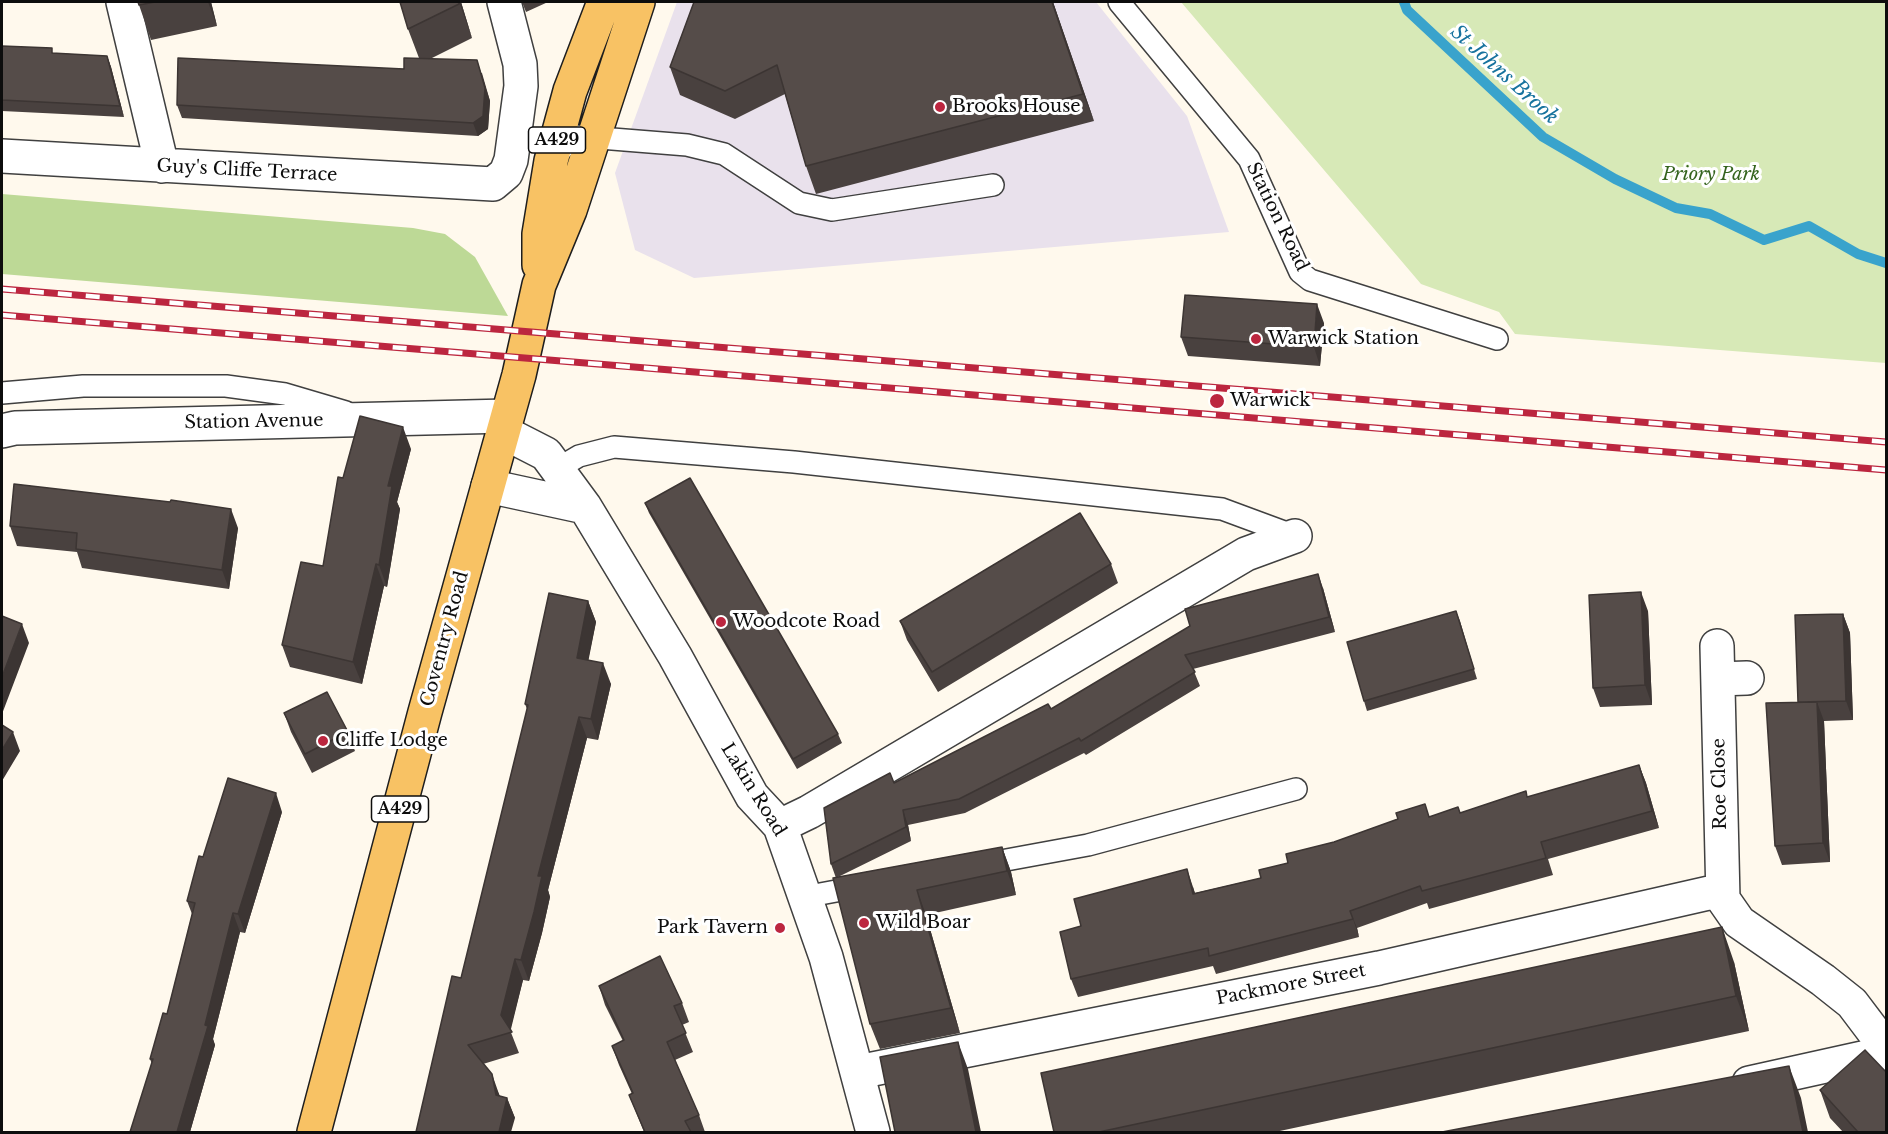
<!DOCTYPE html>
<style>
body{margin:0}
#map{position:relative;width:1888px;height:1134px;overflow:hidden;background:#fff9ed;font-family:"Libre Baskerville",serif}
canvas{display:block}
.frame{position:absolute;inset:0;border:3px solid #0d0d0d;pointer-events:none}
</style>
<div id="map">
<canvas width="1888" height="1134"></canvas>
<div class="frame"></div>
</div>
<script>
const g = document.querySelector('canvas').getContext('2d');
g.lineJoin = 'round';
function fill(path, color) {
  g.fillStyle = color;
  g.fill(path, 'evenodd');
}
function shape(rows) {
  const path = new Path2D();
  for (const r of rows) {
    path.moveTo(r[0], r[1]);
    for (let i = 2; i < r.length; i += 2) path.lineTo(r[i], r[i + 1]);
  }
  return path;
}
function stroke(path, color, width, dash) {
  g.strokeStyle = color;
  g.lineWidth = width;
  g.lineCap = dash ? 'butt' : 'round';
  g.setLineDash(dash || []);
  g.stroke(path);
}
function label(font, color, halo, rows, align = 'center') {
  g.font = font + ' "Libre Baskerville",serif';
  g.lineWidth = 6;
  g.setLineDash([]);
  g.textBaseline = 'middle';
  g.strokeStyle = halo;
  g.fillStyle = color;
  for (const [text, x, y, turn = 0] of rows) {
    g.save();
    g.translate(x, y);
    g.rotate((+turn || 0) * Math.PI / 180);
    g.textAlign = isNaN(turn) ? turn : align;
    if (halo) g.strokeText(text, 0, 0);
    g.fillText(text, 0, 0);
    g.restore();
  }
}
const industrial = shape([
 [677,2,1096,2,1187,116,1229,232,694,278,635,250,615,173]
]);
const green = shape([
 [1181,2,1886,2,1886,363,1515,334,1499,312,1421,284]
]);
const forest = shape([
 [2,194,413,228,445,234,475,257,508,316,2,274]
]);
const stream = shape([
 [1404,2,1407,10,1543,137,1615,179,1676,208,1710,214,1764,240,1809,226,1858,254,1886,263]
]);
const service = shape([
 [1119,2,1249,159,1300,272,1310,280,1497,339],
 [555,156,575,136,687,145,724,154,799,203,832,210,993,185],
 [2,393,83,386,226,386,285,394,346,412],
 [557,469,579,456,614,447,794,462,1222,509,1295,536],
 [979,865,1088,845,1296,789],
 [804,897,863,886]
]);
const minor = shape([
 [123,2,162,166],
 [2,156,493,184,506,173,511,160,521,86,520,64,504,2],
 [2,431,15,428,507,416],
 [1717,646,1723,899,1739,922,1823,980,1852,1003,1886,1048],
 [1718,679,1747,678],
 [780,826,809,812,1246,554,1295,536],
 [858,1072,1379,968,1722,890],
 [1749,1083,1862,1058,1886,1057]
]);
const tertiary = shape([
 [503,432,546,454,585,507,675,656,752,796,780,826,826,957,873,1132],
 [488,486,585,507]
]);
const primary = shape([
 [539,265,539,234,551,161,570,91,604,2],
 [314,1132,425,712,519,375,539,285,570,210,638,2]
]);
const rail = shape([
 [2,289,1886,442],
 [2,315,1886,470]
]);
const wall = shape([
 [138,2,211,2,217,26,151,40],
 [400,2,461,2,472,38,430,59,482,73,490,101,488,129,478,136,182,118,177,105,404,69,419,58,408,29],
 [522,2,548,2,526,12],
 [694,2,1053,2,1094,121,816,194,806,166,785,94,735,119,680,95,670,67],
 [2,46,54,53,107,56,111,67,124,117,2,111],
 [1324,323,1320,366,1188,356,1181,337],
 [411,449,397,502,400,509,387,587,384,586,362,684,290,667,282,645,323,566,343,478],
 [645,503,838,734,842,743,797,769,649,513],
 [10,526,238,528,229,589,82,568,77,552,17,546],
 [1111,564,1118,583,938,692,907,640,900,621],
 [1323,588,1335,632,1193,669,1200,686,1086,755,1084,753,965,813,908,825,911,841,838,877,1002,847,1011,872,1016,895,926,915,960,1033,880,1049,870,1024,836,878,831,864,894,783,1051,709],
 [588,601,596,622,588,660,611,684,598,740,587,738,548,890,550,897,542,933,529,981,523,980,510,1030,519,1053,483,1064,500,1096,507,1098,515,1118,416,1132,461,978,527,709,525,704],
 [1456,611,1477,679,1367,711,1364,701],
 [1648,611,1652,705,1600,707,1593,688],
 [1843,614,1850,633,1853,720,1824,721,1830,862,1782,865,1775,846],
 [284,713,348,732,355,751,312,773,291,732],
 [1639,765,1646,783,1659,828,1548,859,1553,875,1429,909,1427,903,1357,928,1359,937,1216,974,1213,966,1078,997,1071,979,1081,926,1193,887,1195,893,1261,878,1288,863,1334,842,1398,819,1429,817,1460,813,1528,797],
 [282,812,245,933,240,932,213,1039,215,1045,190,1132,130,1132,152,1064,150,1059,167,1014,192,914,187,901,203,857],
 [1734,962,1749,1031,1275,1132,1054,1132],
 [599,986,682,1003,689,1022,682,1025,693,1052,675,1060,699,1115,705,1132,644,1132,629,1095,632,1094,619,1065,612,1046,623,1041,605,1005],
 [1820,1090,1887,1132,1843,1132,1830,1118]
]);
const shadedWall = shape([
 [208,2,211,2,217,26],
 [459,2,461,2,472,38],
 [1052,2,1053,2,1094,121,1083,94],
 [107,56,111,67,124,117,120,106],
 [477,60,490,101,488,129,478,136,473,123],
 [1317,304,1324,323,1320,366,1314,347],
 [403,427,411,449,397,502,400,509,387,587,379,565,388,486],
 [231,509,238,528,229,589,222,570],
 [376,564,384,586,362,684,353,662],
 [1318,574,1323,588,1335,632,1329,617],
 [1641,592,1648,611,1652,705,1645,685],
 [588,601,596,622,585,678,577,658],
 [1456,611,1460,621,1477,679,1474,669],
 [1843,614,1850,633,1853,720,1846,701],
 [22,624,29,643,2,714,2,677],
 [603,663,611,684,598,740,591,719],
 [1817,702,1824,721,1830,862,1823,843],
 [579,717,587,738,548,890,550,897,542,933,529,981,521,960,538,876],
 [13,732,20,751,2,781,2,750],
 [1639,765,1646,783,1659,828,1652,811],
 [276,793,282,812,245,933,238,914],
 [903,810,908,825,911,841,906,827],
 [1002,847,1011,872,1016,895,1007,871],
 [1187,869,1193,887,1200,911,1193,894],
 [917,890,926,915,960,1033,951,1008],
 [1350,911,1357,928,1359,937,1353,919],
 [233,913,240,932,213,1039,215,1045,190,1132,177,1132],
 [1722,927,1734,962,1749,1031,1736,996],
 [515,959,523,980,510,1033,501,1015],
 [958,1042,968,1069,981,1132,976,1132],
 [1789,1066,1801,1098,1808,1132,1803,1132],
 [492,1074,499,1094,503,1114,507,1098,515,1118,511,1132,499,1132,496,1095]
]);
const building = shape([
 [138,2,155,2,139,5,138,2],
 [400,2,459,2,459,4,408,29,400,2],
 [694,2,1052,2,1083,94,806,166,777,65,725,91,670,67,694,2],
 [2,46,52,48,52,53,107,56,120,106,2,100,2,46],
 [178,58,404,69,404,58,477,60,485,88,483,116,473,123,177,105,178,58],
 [1185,295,1317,304,1314,347,1181,337,1185,295],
 [360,416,403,427,388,486,392,486,379,565,376,564,353,662,282,645,301,562,323,566,338,477,343,478,360,416],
 [690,478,838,734,793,759,645,503,690,478],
 [14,484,170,502,171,500,231,509,222,570,76,549,77,533,10,526,14,484],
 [1080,513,1111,564,932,672,900,621,1080,513],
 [1318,574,1329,617,1185,655,1195,672,1081,741,1079,738,959,799,903,810,906,827,831,864,824,808,890,773,894,783,1048,704,1051,709,1190,626,1185,609,1318,574],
 [1641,592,1645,685,1593,688,1589,595,1641,592],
 [549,593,588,601,577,658,603,663,591,719,579,717,538,876,542,876,534,912,521,960,515,959,501,1015,512,1032,468,1045,492,1074,496,1095,507,1098,499,1132,416,1132,452,976,461,978,528,705,525,704,549,593],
 [1456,611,1474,669,1364,701,1347,642,1456,611],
 [1843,614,1846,701,1798,702,1795,615,1843,614],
 [2,616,22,624,2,677,2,616],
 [327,692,348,732,305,754,284,713,327,692],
 [1817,702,1823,843,1775,846,1766,703,1817,702],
 [2,725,13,732,2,750,2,725],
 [1639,765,1652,811,1541,842,1546,858,1422,891,1420,886,1350,911,1353,919,1209,956,1208,948,1071,979,1060,932,1081,926,1074,899,1187,869,1193,894,1261,878,1259,870,1288,863,1286,854,1334,842,1398,819,1396,813,1425,804,1429,817,1458,807,1460,813,1526,791,1527,797,1639,765],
 [228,778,276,793,238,914,233,913,205,1025,208,1026,177,1132,130,1132,153,1059,150,1059,163,1013,167,1014,195,903,187,901,199,856,203,857,228,778],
 [1002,847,1007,871,917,890,951,1008,870,1024,833,878,1002,847],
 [1722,927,1736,996,1099,1132,1054,1132,1041,1073,1722,927],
 [660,956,682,1003,674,1006,686,1033,667,1042,699,1115,685,1121,691,1132,645,1132,629,1095,633,1093,612,1046,624,1040,599,986,660,956],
 [958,1042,976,1132,895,1132,880,1057,958,1042],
 [1865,1050,1887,1073,1887,1132,1858,1132,1820,1090,1865,1050],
 [1789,1066,1803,1132,1442,1132,1789,1066]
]);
const markers = [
 [940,107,6,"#bc263f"],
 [1256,339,6,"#bc263f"],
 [1217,401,8,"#bc263f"],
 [721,622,6,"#bc263f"],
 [323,741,6,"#bc263f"],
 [864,923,6,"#bc263f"],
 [780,928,6,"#bc263f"]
];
const shields = [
 [557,140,57],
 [400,809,57]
];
const shieldNames = [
 ["A429",557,140],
 ["A429",400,809]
];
const poiNames = [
 ["Brooks House",952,107],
 ["Warwick Station",1268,339],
 ["Warwick",1230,401],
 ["Woodcote Road",733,622],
 ["Cliffe Lodge",335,741],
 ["Wild Boar",876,923],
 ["Park Tavern",768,928,"right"]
];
const streetNames = [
 ["Guy's Cliffe Terrace",247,171,3],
 ["Station Road",1277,217,64],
 ["Station Avenue",254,422,-1],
 ["Coventry Road",445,639,-75],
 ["Roe Close",1720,784,-91],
 ["Lakin Road",753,790,58],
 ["Packmore Street",1291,985,-11]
];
const parkNames = [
 ["Priory Park",1711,175]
];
const waterNames = [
 ["St Johns Brook",1504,75,42]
];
fill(industrial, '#e9e1ec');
fill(green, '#d7e9b7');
fill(forest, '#bdd996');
stroke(stream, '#39a3cc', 10);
stroke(service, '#404040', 24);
stroke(minor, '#404040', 36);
stroke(tertiary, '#404040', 36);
stroke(primary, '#1e1e1e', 36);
stroke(service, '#fff', 21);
stroke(minor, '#fff', 33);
stroke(tertiary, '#fff', 33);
stroke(primary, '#f8c264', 33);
stroke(rail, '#bc263f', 7);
stroke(rail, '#fff', 4.5, [14]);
fill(wall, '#49413f');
fill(shadedWall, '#3c3533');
fill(building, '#554c49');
stroke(building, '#3c3533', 1.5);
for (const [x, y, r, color] of markers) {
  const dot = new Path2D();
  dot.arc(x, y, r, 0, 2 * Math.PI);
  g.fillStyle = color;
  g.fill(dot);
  stroke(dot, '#fff', 2);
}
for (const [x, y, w] of shields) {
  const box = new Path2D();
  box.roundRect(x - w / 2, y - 13, w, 26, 4.5);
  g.fillStyle = '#fff';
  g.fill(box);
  stroke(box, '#0d0d0d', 1.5);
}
label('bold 16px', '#0d0d0d', null, shieldNames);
label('18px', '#0d0d0d', '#fff', poiNames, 'left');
label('18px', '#0d0d0d', '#fff', streetNames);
label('italic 18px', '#35641e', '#fff', parkNames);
label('italic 20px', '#17739e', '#fff', waterNames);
</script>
